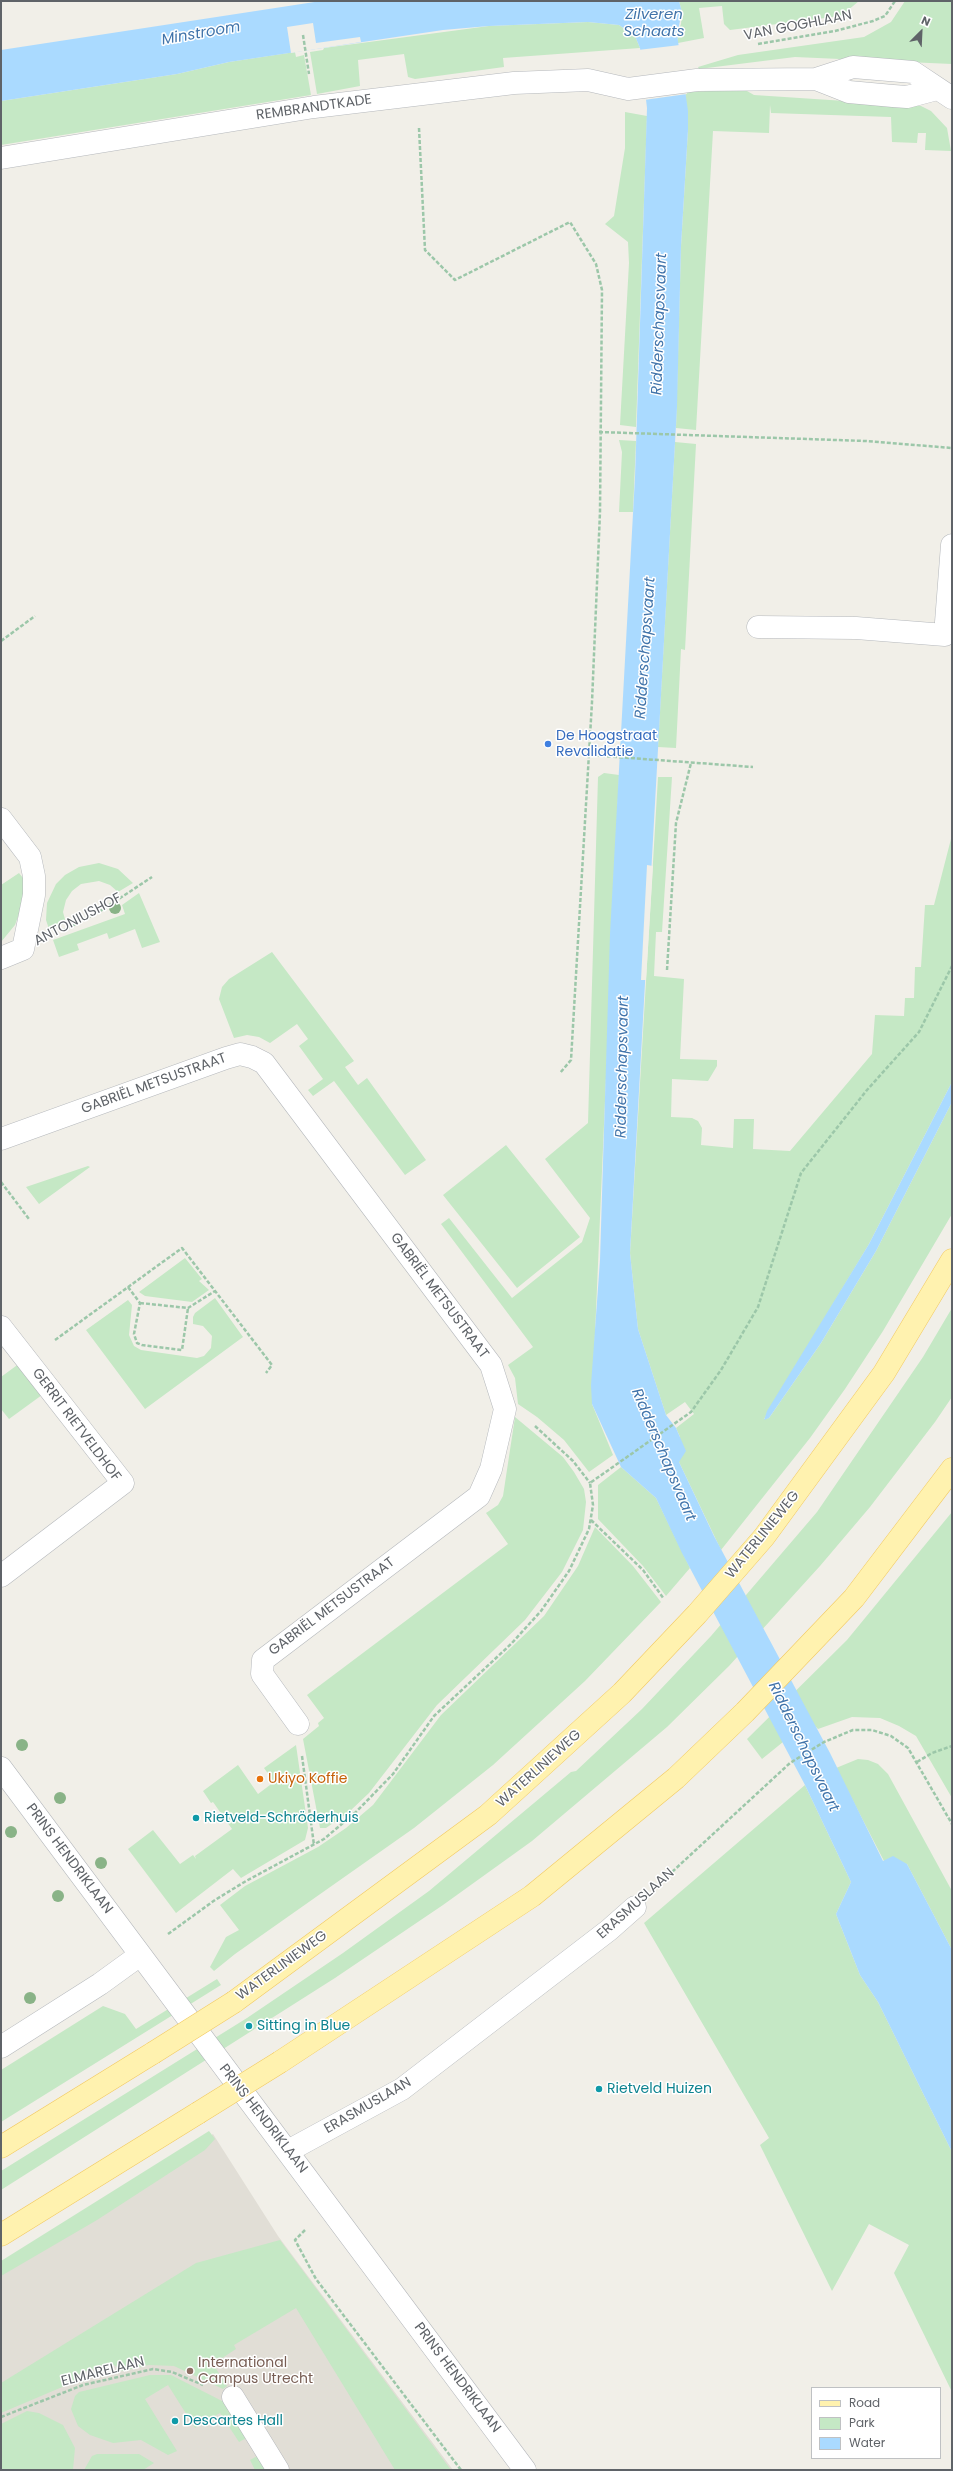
<!DOCTYPE html>
<meta charset="utf-8">
<style>
body{margin:0}
#map{position:relative;width:953px;height:2471px;overflow:hidden;background:#f1efe8;font-family:Poppins,sans-serif}
canvas{display:block}
.frame{position:absolute;inset:0;border:2px solid #5f6368;pointer-events:none}
.legend{position:absolute;left:811px;top:2387px;width:130px;height:72px;box-sizing:border-box;background:#fff;border:1px solid #bfc1c3;margin:0;padding:5px 7px;list-style:none;font-size:12px;color:#5f6368}
.legend li{display:flex;align-items:center;gap:8px;height:20px}
.legend b{width:20px;border:1px solid #bfc1c3}
.north{position:absolute;left:901px;top:12px;width:40px;height:40px;-webkit-text-stroke:3px #fff;paint-order:stroke;rotate:24deg;font-size:11px;font-weight:700;line-height:16px;text-align:center;color:#5f6368}
.north::after{content:'';display:block;margin:auto;width:14px;height:18px;background:#5f6368;clip-path:polygon(50% 0,100% 100%,50% 72%,0 100%)}
</style>
<div id="map">
<canvas width="953" height="2471"></canvas>
<div class="frame"></div>
<ul class="legend">
<li><b style="height:5px;background:#fff2af"></b>Road</li>
<li><b style="height:11px;background:#c5e8c5"></b>Park</li>
<li><b style="height:11px;background:#aadaff"></b>Water</li>
</ul>
<div class="north">N</div>
</div>
<script>
const g = document.querySelector('canvas').getContext('2d');
g.lineJoin = 'round';
function fill(path, color) {
  g.fillStyle = color;
  g.fill(path, 'evenodd');
}
function shape(rows) {
  const path = new Path2D();
  for (const r of rows) {
    path.moveTo(r[0], r[1]);
    for (let i = 2; i < r.length; i += 2) path.lineTo(r[i], r[i + 1]);
  }
  return path;
}
function stroke(path, color, width, dash) {
  g.strokeStyle = color;
  g.lineWidth = width;
  g.lineCap = dash ? 'butt' : 'round';
  g.setLineDash(dash || []);
  g.stroke(path);
}
function label(font, color, halo, rows, align = 'center') {
  g.font = font + ' Poppins,sans-serif';
  g.lineWidth = 3;
  g.setLineDash([]);
  g.textBaseline = 'middle';
  g.strokeStyle = halo;
  g.fillStyle = color;
  for (const [text, x, y, turn = 0] of rows) {
    g.save();
    g.translate(x, y);
    g.rotate((+turn || 0) * Math.PI / 180);
    g.textAlign = isNaN(turn) ? turn : align;
    if (halo) g.strokeText(text, 0, 0);
    g.fillText(text, 0, 0);
    g.restore();
  }
}
const education = shape([
 [213,2134,278,2236,453,2470,1,2470,1,2272]
]);
const green = shape([
 [679,1,859,1,841,16,730,30,724,24,722,6,699,8,704,38,678,43,677,34,681,24,682,12],
 [905,1,952,1,952,64,795,57,699,69,698,67,738,55,864,37,891,22],
 [588,22,619,25,635,36,640,48,503,58,504,67,415,79,408,77,404,54,358,60,360,86,317,94,310,52,323,50,324,48,489,26],
 [295,52,296,57,304,55,311,95,1,145,1,101,177,74,229,62],
 [709,91,747,91,754,95,921,106,931,111,947,128,951,151,925,150,926,133,918,133,917,143,892,142,891,117,771,113,770,105,769,133,713,131,696,430,676,428,681,246,688,130,685,92],
 [625,112,647,116,636,427,620,425,629,263,628,242,605,224,614,216,625,148],
 [619,440,636,441,633,512,619,512,622,452],
 [675,442,696,444,685,650,681,649,676,748,658,747],
 [604,773,619,775,592,1404,613,1455,589,1472,564,1440,537,1417,518,1404,515,1378,508,1365,533,1347,441,1224,449,1218,512,1298,582,1242,590,1218,545,1159,588,1123,598,777],
 [658,777,672,777,662,932,656,932,654,976,684,979,680,1059,717,1060,717,1066,708,1081,672,1079,671,1117,692,1118,698,1121,702,1128,701,1145,733,1148,734,1119,754,1119,753,1149,790,1151,872,1054,875,1015,904,1016,905,998,914,998,915,967,921,967,925,905,934,905,952,835,952,1082,869,1244,764,1419,769,1418,821,1343,876,1251,952,1102,952,1214,883,1331,845,1389,810,1438,721,1550,679,1462,680,1437,676,1428,694,1414,685,1402,666,1415,638,1329,630,1253],
 [99,863,118,869,133,883,118,892,110,885,99,881,81,884,72,891,66,900,63,912,66,923,49,929,46,920,47,903,56,884,65,875,79,867],
 [19,873,23,878,24,888,19,914,15,925,1,942,1,885],
 [139,893,160,942,142,948,135,929,109,939,107,933,77,944,79,950,59,957,53,940,125,914,122,905],
 [272,952,354,1061,345,1067,358,1085,367,1078,426,1160,405,1175,334,1081,313,1096,308,1090,323,1079,299,1046,308,1039,297,1024,270,1043,259,1037,247,1035,234,1038,219,999,222,987,229,979],
 [506,1145,580,1237,517,1288,443,1195],
 [88,1166,90,1167,39,1204,26,1187],
 [185,1258,202,1279,199,1281,209,1290,192,1302,145,1296,139,1292],
 [215,1298,243,1337,145,1409,86,1330,128,1300,132,1305,129,1335,134,1346,141,1350,197,1358,204,1356,211,1348,212,1336,203,1326,193,1324,193,1317,195,1313],
 [952,1308,952,1397,935,1422,870,1507,820,1566,729,1666,667,1727,532,1841,443,1905,335,1978,1,2190,1,2171,247,2018,343,1953,429,1891,571,1772,576,1771,642,1709,711,1636,817,1512,923,1357],
 [20,1363,42,1395,9,1419,1,1409,1,1377],
 [515,1417,563,1457,574,1472,584,1489,586,1502,583,1530,562,1572,525,1620,437,1705,369,1793,349,1812,326,1828,320,1828,303,1739,319,1726,318,1723,324,1718,307,1695,508,1544,486,1513,498,1505,503,1496],
 [621,1467,656,1498,690,1568,666,1596,643,1566,598,1519,598,1485],
 [952,1512,952,1798,916,1736,899,1726,880,1718,852,1717,818,1729,814,1725,783,1742,762,1759,747,1739,847,1640],
 [595,1527,633,1566,661,1602,585,1681,493,1765,414,1828,235,1954,214,1971,210,1967,226,1937,239,1930,220,1905,245,1886,318,1847,346,1828,373,1805,441,1715,544,1616,578,1566],
 [296,1745,308,1828,305,1840,241,1878,233,1869,176,1913,128,1849,153,1830,180,1864,193,1855,196,1859,195,1856,232,1829,213,1802,211,1803,203,1791,238,1765,258,1794,274,1782,264,1768],
 [858,1759,868,1760,878,1764,888,1774,952,1891,952,1950,907,1864,884,1861,836,1768],
 [805,1785,851,1882,836,1914,860,1975,878,2002,952,2152,952,2392,894,2273,909,2245,869,2224,832,2291,760,2145,769,2138,644,1923],
 [217,1979,221,1985,1,2122,1,2070,103,2006,125,2014,136,2029],
 [209,2131,215,2139,205,2150,97,2220,1,2276,1,2261],
 [280,2240,451,2470,395,2470,296,2308,234,2345,236,2349,213,2364,227,2386,223,2389,174,2366,149,2365,122,2371,114,2365,81,2372,74,2382,1,2413,1,2383,196,2263],
 [150,2375,171,2375,228,2404,252,2435,239,2442,220,2413,195,2428,168,2385,145,2399,177,2451,168,2455,141,2440,113,2443,90,2435,78,2426,71,2409,75,2396,79,2392],
 [27,2411,39,2413,63,2425,75,2448,73,2470,1,2470,1,2424],
 [263,2453,273,2470,255,2470,250,2460],
 [97,2454,139,2454,154,2463,143,2470,84,2470,92,2456]
]);
const water = shape([
 [321,1,679,1,682,12,677,34,688,111,688,130,681,246,677,407,630,1253,638,1329,666,1415,676,1428,686,1451,679,1462,714,1536,830,1753,883,1861,893,1856,907,1864,952,1950,952,2152,878,2002,860,1975,836,1914,851,1882,805,1785,682,1553,656,1498,621,1467,592,1404,591,1385,600,1260,610,934,635,477,647,108,640,48,635,36,619,25,588,22,489,26,443,30,229,62,177,74,1,101,1,50],
 [952,1082,952,1102,876,1251,821,1343,769,1418,764,1420,767,1411,869,1244]
]);
const pier = shape([
 [313,23,316,43,360,37,361,42,291,53,287,27],
 [680,45,687,94,644,100,638,50],
 [647,865,653,866,646,980,641,980]
]);
const path = shape([
 [303,35,309,74],
 [758,44,835,31,873,21,885,16,895,1],
 [419,128,425,250,455,280,570,222,596,264,602,290,600,512,592,702,571,1060,560,1073],
 [599,432,866,441,952,448],
 [1,641,35,616],
 [589,755,753,767],
 [62,931,102,910,152,877],
 [667,970,676,823,691,763],
 [1,1182,29,1219],
 [128,1287,140,1303,134,1334,137,1343,142,1345,182,1350,188,1308],
 [140,1303,188,1308,215,1291],
 [55,1340,182,1248,272,1365,266,1373],
 [535,1426,573,1461,590,1483],
 [591,1520,643,1570,664,1599],
 [302,1756,314,1845],
 [917,1762,932,1753,952,1746],
 [659,1884,790,1763,824,1742,853,1730,872,1730,891,1736,908,1748,952,1824],
 [168,1934,215,1900,246,1881,324,1839,356,1812,393,1774,434,1716,511,1644,541,1611,569,1571,589,1529,593,1505,590,1483,691,1412,721,1370,758,1307,801,1173,867,1090,919,1032,952,966],
 [305,2230,295,2240,316,2279,461,2470],
 [1,2417,83,2385,153,2369,172,2372,203,2385]
]);
const minor = shape([
 [816,79,849,92,893,96,907,97,937,89],
 [1,158,314,107,514,83,588,80,628,89,697,80,816,79,853,67,913,72,952,98],
 [758,627,856,628,945,635,952,545],
 [1,819,30,857,34,876,34,895,23,949,1,958],
 [1,1139,226,1058,240,1054,252,1057,264,1063,491,1365,505,1409,491,1469,479,1496,263,1660,262,1674,298,1724],
 [1,1327,123,1483,1,1576],
 [1,1768,525,2470],
 [1,2047,100,1984,140,1955],
 [288,2151,402,2089,609,1930,635,1907],
 [233,2397,278,2470]
]);
const major = shape([
 [234,2002,488,1815,622,1693,697,1614,764,1537,884,1373,952,1260],
 [280,2062,532,1896,676,1778,745,1712,854,1598,952,1469],
 [1,2147,153,2053],
 [1,2235,198,2113]
]);
const majorBridge = shape([
 [153,2053,234,2002],
 [198,2113,280,2062]
]);
const trees = [
 [115,908],
 [22,1745],
 [60,1798],
 [11,1832],
 [101,1863],
 [58,1896],
 [30,1998]
];
const markers = [
 [548,744,4,"#3f7fe0"],
 [260,1779,4,"#e8710a"],
 [196,1818,4,"#0f9aa8"],
 [249,2026,4,"#0f9aa8"],
 [599,2089,4,"#0f9aa8"],
 [190,2371,4,"#8d6e63"],
 [175,2421,4,"#0f9aa8"]
];
const streetNames = [
 ["VAN GOGHLAAN",798,26,-11],
 ["REMBRANDTKADE",314,108,-8],
 ["ANTONIUSHOF",78,920,-28],
 ["GABRIËL METSUSTRAAT",154,1084,-20],
 ["GABRIËL METSUSTRAAT",439,1296,53],
 ["GERRIT RIETVELDHOF",76,1425,53],
 ["WATERLINIEWEG",763,1535,-51],
 ["GABRIËL METSUSTRAAT",332,1607,-37],
 ["WATERLINIEWEG",539,1769,-42],
 ["PRINS HENDRIKLAAN",69,1859,53],
 ["ERASMUSLAAN",636,1904,-42],
 ["WATERLINIEWEG",282,1966,-36],
 ["ERASMUSLAAN",368,2106,-30],
 ["PRINS HENDRIKLAAN",263,2119,52],
 ["ELMARELAAN",103,2372,-14],
 ["PRINS HENDRIKLAAN",457,2378,53]
];
const shopNames = [
 ["De Hoogstraat",556,736],
 ["Revalidatie",556,752]
];
const foodNames = [
 ["Ukiyo Koffie",268,1779]
];
const cultureNames = [
 ["Rietveld-Schröderhuis",204,1818],
 ["Sitting in Blue",257,2026],
 ["Rietveld Huizen",607,2089],
 ["Descartes Hall",183,2421]
];
const educationNames = [
 ["International",198,2363],
 ["Campus Utrecht",198,2379]
];
const waterNames = [
 ["Zilveren",654,15],
 ["Schaats",654,32],
 ["Minstroom",201,34,-10],
 ["Ridderschapsvaart",660,324,-88],
 ["Ridderschapsvaart",646,648,-86],
 ["Ridderschapsvaart",623,1067,-89],
 ["Ridderschapsvaart",663,1455,67],
 ["Ridderschapsvaart",803,1747,64]
];
fill(education, '#e1ded6');
fill(green, '#c5e8c5');
fill(water, '#aadaff');
fill(pier, '#f1efe8');
stroke(minor, '#b5b8bc', 23);
stroke(major, '#f2c960', 23);
stroke(path, '#9cc7a9', 2.5, [4, 2]);
stroke(minor, '#fff', 22);
stroke(major, '#fff2af', 22);
stroke(majorBridge, '#f2c960', 23, []);
stroke(majorBridge, '#fff2af', 22);
g.fillStyle = '#89b387';
for (const [x, y] of trees) {
  g.beginPath();
  g.arc(x, y, 6, 0, 2 * Math.PI);
  g.fill();
}
for (const [x, y, r, color] of markers) {
  const dot = new Path2D();
  dot.arc(x, y, r, 0, 2 * Math.PI);
  g.fillStyle = color;
  g.fill(dot);
  stroke(dot, '#fff', 1.5);
}
label('14px', '#5f6368', '#fff', streetNames);
label('14px', '#366cbe', '#fff', shopNames, 'left');
label('14px', '#c56008', '#fff', foodNames, 'left');
label('14px', '#0d838f', '#fff', cultureNames, 'left');
label('14px', '#785e54', '#fff', educationNames, 'left');
label('italic 15px', '#4174aa', '#fff', waterNames);
</script>
